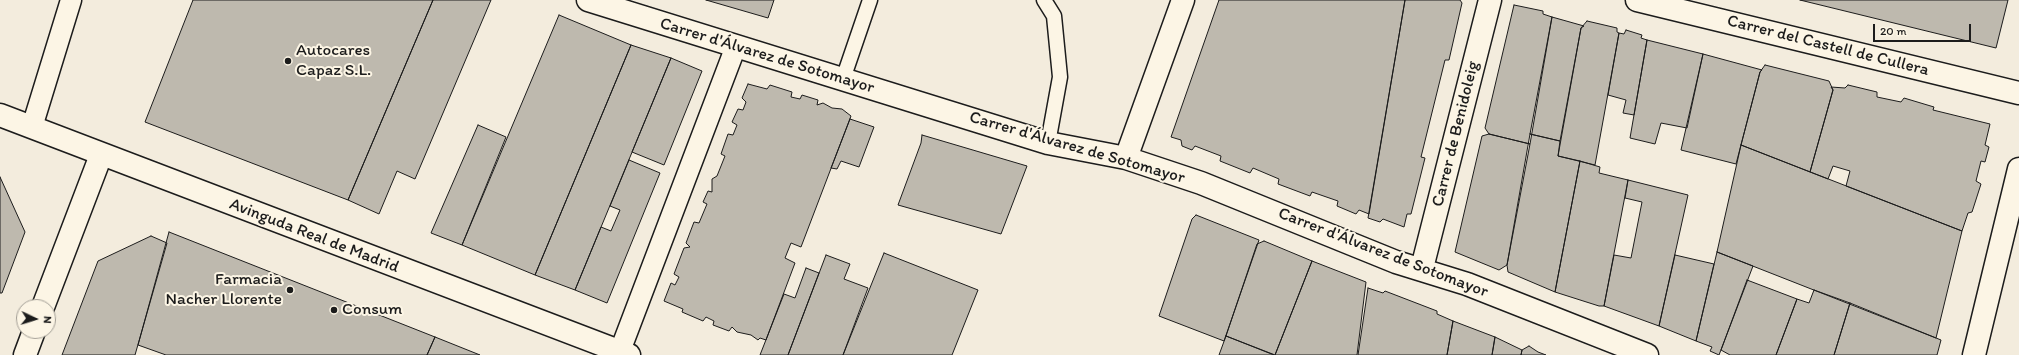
<!DOCTYPE html>
<meta charset="utf-8">
<style>
body{margin:0}
#map{position:relative;width:2019px;height:355px;overflow:hidden;background:#f3ecdd;font-family:Itim,sans-serif}
canvas{display:block}
.north{position:absolute;left:16px;top:299px;width:40px;height:40px;box-sizing:border-box;background:#fcf5e5;border:1px solid #a29e95;border-radius:50%;rotate:94deg;font-size:11px;font-weight:700;line-height:16px;text-align:center;color:#1c1c1c}
.north::after{content:'';display:block;margin:auto;width:14px;height:18px;background:#1c1c1c;clip-path:polygon(50% 0,100% 100%,50% 72%,0 100%)}
.scale{position:absolute;left:1873px;top:24px;width:98px;height:18px;box-sizing:border-box;border:2px solid #1c1c1c;border-top:0;padding-left:5px;font-size:12px;line-height:14px;white-space:nowrap;color:#1c1c1c;-webkit-text-stroke:3px #fcf5e5;paint-order:stroke}
</style>
<div id="map">
<canvas width="2019" height="355"></canvas>
<div class="north">N</div>
<div class="scale">20 m</div>
</div>
<script>
const g = document.querySelector('canvas').getContext('2d');
g.lineJoin = 'round';
function fill(path, color) {
  g.fillStyle = color;
  g.fill(path, 'evenodd');
}
function shape(rows) {
  const path = new Path2D();
  for (const r of rows) {
    path.moveTo(r[0], r[1]);
    for (let i = 2; i < r.length; i += 2) path.lineTo(r[i], r[i + 1]);
  }
  return path;
}
function stroke(path, color, width, dash) {
  g.strokeStyle = color;
  g.lineWidth = width;
  g.lineCap = dash ? 'butt' : 'round';
  g.setLineDash(dash || []);
  g.stroke(path);
}
function label(font, color, halo, rows, align = 'center') {
  g.font = font + ' Itim,sans-serif';
  g.lineWidth = 4;
  g.setLineDash([]);
  g.textBaseline = 'middle';
  g.strokeStyle = halo;
  g.fillStyle = color;
  for (const [text, x, y, turn = 0] of rows) {
    g.save();
    g.translate(x, y);
    g.rotate((+turn || 0) * Math.PI / 180);
    g.textAlign = isNaN(turn) ? turn : align;
    if (halo) g.strokeText(text, 0, 0);
    g.fillText(text, 0, 0);
    g.restore();
  }
}
const building = shape([
 [193,0,433,0,348,200,145,122,193,0],
 [433,0,491,0,415,179,397,171,379,214,348,200,433,0],
 [706,0,774,0,768,18,706,0],
 [1219,0,1405,0,1369,214,1359,210,1356,214,1337,206,1338,201,1312,192,1310,196,1278,184,1279,179,1253,168,1250,173,1220,161,1221,156,1195,146,1192,150,1182,146,1181,140,1171,137,1219,0],
 [1405,0,1460,0,1462,3,1449,60,1445,60,1421,157,1425,158,1411,214,1407,214,1404,227,1383,219,1380,222,1368,218,1405,0],
 [1800,0,2008,0,1996,48,1800,0],
 [1514,5,1543,11,1543,14,1552,17,1530,144,1489,134,1485,128,1514,5],
 [559,15,631,45,535,275,462,245,559,15],
 [1552,17,1584,26,1581,28,1560,141,1530,134,1552,17],
 [1587,21,1617,28,1617,32,1619,33,1595,165,1558,156,1581,28,1587,21],
 [1626,30,1642,35,1641,38,1647,40,1634,115,1623,113,1626,100,1608,95,1619,33,1624,34,1626,30],
 [1647,40,1703,54,1687,128,1661,123,1655,144,1630,138,1647,40],
 [631,45,671,58,575,290,535,275,631,45],
 [1703,54,1762,70,1760,72,1736,164,1681,150,1703,54],
 [671,58,702,71,664,165,632,152,671,58],
 [1765,65,1829,81,1833,90,1810,172,1741,145,1760,72,1765,65],
 [748,84,767,89,770,85,792,92,791,97,800,99,802,95,818,100,817,105,823,103,832,108,842,109,851,116,801,247,791,243,785,258,795,263,766,340,760,338,758,340,751,335,737,332,732,327,729,331,713,325,714,321,706,317,703,321,682,312,683,309,664,301,671,283,675,285,679,277,674,274,684,248,690,247,686,243,694,222,699,223,707,204,703,202,708,191,712,192,712,179,717,176,725,156,721,154,728,134,733,135,737,125,732,122,738,109,743,110,746,102,742,98,748,84],
 [1848,85,1877,92,1877,97,1901,102,1904,98,1934,107,1933,110,1990,124,1985,145,1989,147,1985,162,1981,161,1976,181,1981,184,1972,212,1968,213,1962,231,1846,186,1850,171,1833,166,1828,179,1810,172,1833,90,1831,87,1845,88,1848,85],
 [850,119,874,127,859,167,841,161,837,169,831,168,850,119],
 [478,125,506,137,462,245,431,233,478,125],
 [1489,134,1530,144,1507,265,1499,270,1455,252,1482,136,1489,134],
 [1530,134,1560,141,1558,156,1580,161,1555,292,1508,272,1507,265,1530,134],
 [922,135,1027,166,1001,234,898,205,921,143,922,135],
 [1741,145,1962,231,1936,338,1717,252,1741,145],
 [629,160,660,173,607,303,575,290,601,227,611,231,620,210,610,206,629,160],
 [1580,161,1600,167,1599,173,1628,180,1604,306,1599,306,1555,292,1580,161],
 [0,177,25,232,2,293,0,293,0,177],
 [1628,180,1688,195,1659,326,1604,306,1614,255,1631,258,1642,202,1625,198,1628,180],
 [1196,215,1259,240,1224,341,1159,316,1192,219,1196,215],
 [169,232,435,337,427,355,166,355,138,345,169,232],
 [151,236,167,243,135,355,62,355,98,261,151,236],
 [1264,241,1312,261,1275,355,1226,336,1257,244,1264,241],
 [1717,252,1753,266,1719,355,1710,351,1712,347,1696,341,1717,252],
 [884,253,978,290,952,355,843,355,884,253],
 [826,255,850,264,844,279,868,288,843,355,788,355,826,255],
 [1675,255,1714,264,1696,341,1659,326,1675,255],
 [1312,261,1366,282,1357,355,1275,355,1312,261],
 [806,268,819,273,788,355,760,355,784,294,795,298,806,268],
 [1747,280,1797,299,1776,355,1730,355,1721,350,1747,280],
 [1368,288,1383,293,1385,291,1437,311,1437,314,1453,321,1447,355,1358,355,1368,288],
 [1814,290,1850,303,1834,355,1776,355,1797,299,1809,303,1814,290],
 [1850,303,1941,340,1937,355,1834,355,1850,303],
 [1453,321,1495,337,1492,355,1447,355,1453,321],
 [1226,336,1274,355,1219,355,1226,336],
 [435,337,480,355,427,355,435,337],
 [1495,337,1522,350,1521,355,1492,355,1495,337],
 [1529,346,1538,352,1546,355,1521,355,1522,350,1529,346]
]);
const service = shape([
 [1044,0,1054,16,1060,77,1048,143],
 [843,79,870,0]
]);
const pedestrian = shape([
 [32,127,71,0],
 [620,351,736,46]
]);
const minor = shape([
 [588,0,1048,143,1126,158,1201,183,1396,262,1467,284,1647,355],
 [1637,0,2019,93],
 [1126,158,1183,0],
 [1422,268,1490,0],
 [43,307,101,155],
 [25,355,34,331]
]);
const tertiary = shape([
 [0,115,629,355],
 [1974,355,2019,169]
]);
const markers = [
 [288,61,4,"#1c1c1c"],
 [290,290,4,"#1c1c1c"],
 [334,310,4,"#1c1c1c"]
];
const streetNames = [
 ["Carrer del Castell de Cullera",1828,46,14],
 ["Carrer d'Álvarez de Sotomayor",767,56,17],
 ["Carrer de Benidoleig",1456,134,-76],
 ["Carrer d'Álvarez de Sotomayor",1077,148,16],
 ["Avinguda Real de Madrid",314,236,21],
 ["Carrer d'Álvarez de Sotomayor",1383,253,21]
];
const poiNames = [
 ["Autocares",296,51],
 ["Capaz S.L.",296,71],
 ["Farmacia",282,280,"right"],
 ["Nacher Llorente",282,300,"right"],
 ["Consum",342,310]
];
fill(building, '#beb9ae');
stroke(building, '#1c1c1c', 1);
stroke(service, '#1c1c1c', 17);
stroke(pedestrian, '#1c1c1c', 23);
stroke(minor, '#1c1c1c', 25);
stroke(tertiary, '#1c1c1c', 25);
stroke(service, '#fcf5e5', 14);
stroke(pedestrian, '#fcf5e5', 20);
stroke(minor, '#fcf5e5', 22);
stroke(tertiary, '#fcf5e5', 22);
for (const [x, y, r, color] of markers) {
  const dot = new Path2D();
  dot.arc(x, y, r, 0, 2 * Math.PI);
  g.fillStyle = color;
  g.fill(dot);
  stroke(dot, '#fcf5e5', 1.5);
}
label('17px', '#1c1c1c', '#fcf5e5', streetNames);
label('17px', '#1c1c1c', '#fcf5e5', poiNames, 'left');
</script>
